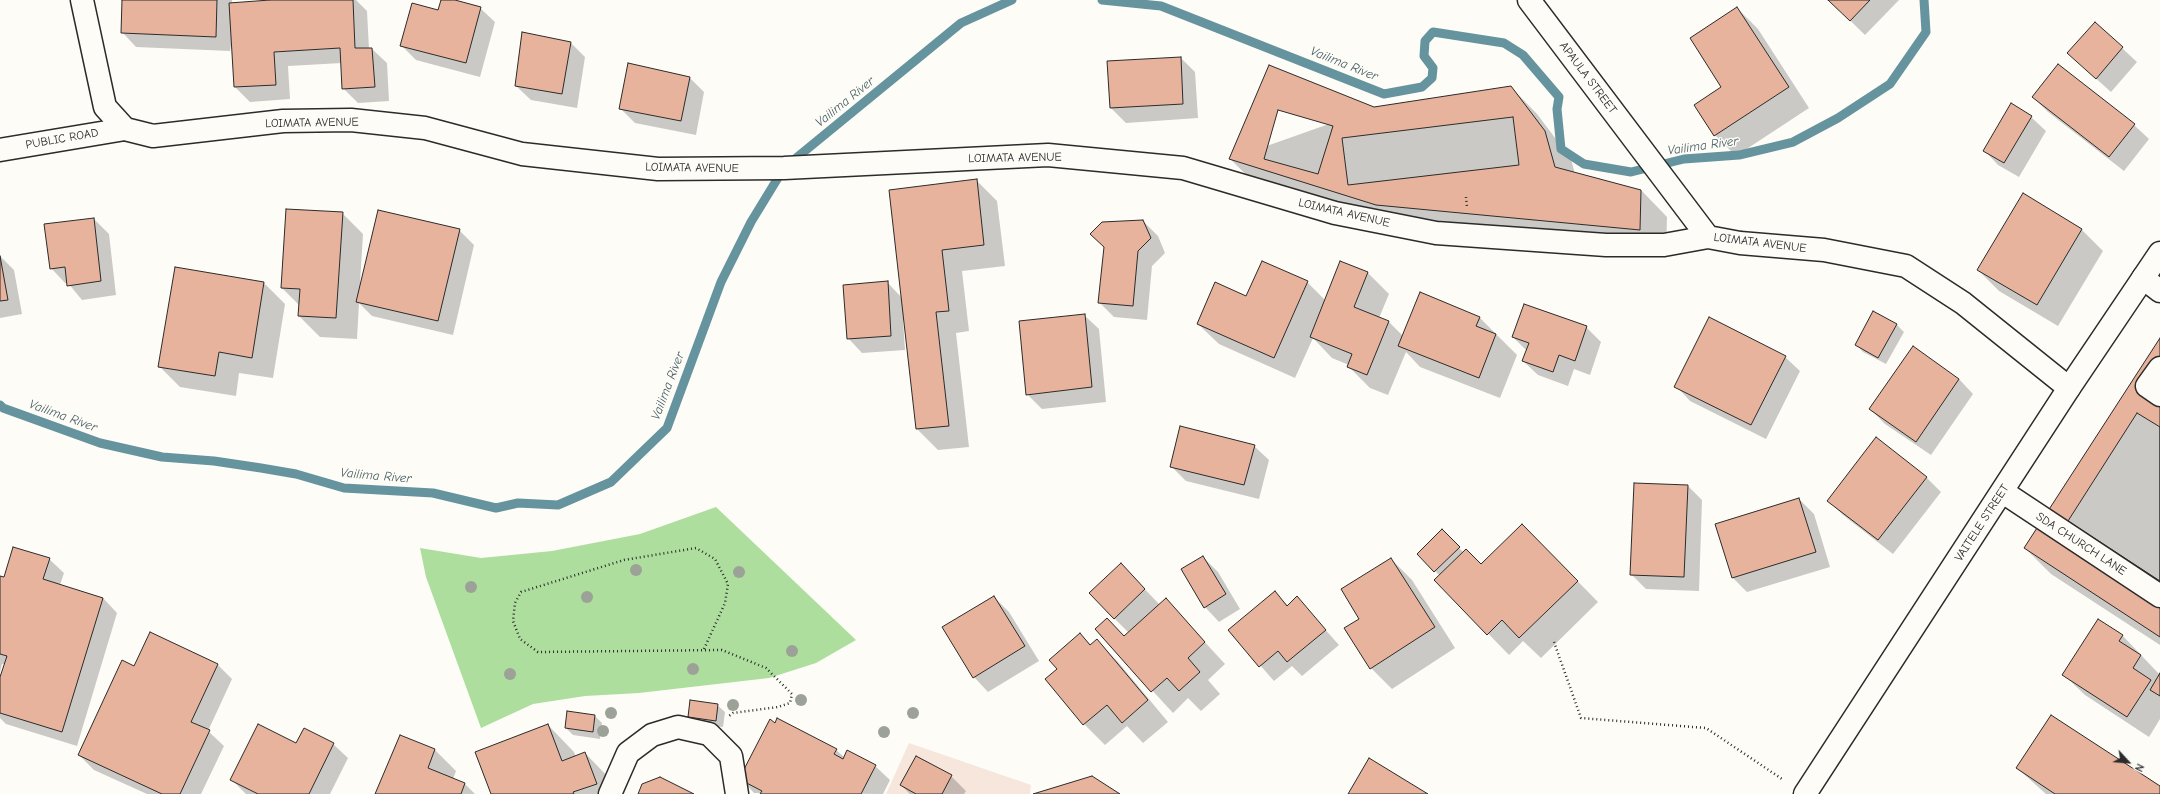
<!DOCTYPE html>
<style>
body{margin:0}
#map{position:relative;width:2160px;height:794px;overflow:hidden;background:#fdfcf7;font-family:"Comic Neue",sans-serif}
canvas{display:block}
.north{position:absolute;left:2108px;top:742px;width:40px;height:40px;-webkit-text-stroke:3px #fdfcf7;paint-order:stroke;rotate:116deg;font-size:11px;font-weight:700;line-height:16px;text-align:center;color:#2b2b2b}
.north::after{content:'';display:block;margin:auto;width:14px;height:18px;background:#2b2b2b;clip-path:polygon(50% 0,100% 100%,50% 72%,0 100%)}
</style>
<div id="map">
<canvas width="2160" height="794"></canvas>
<div class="north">N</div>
</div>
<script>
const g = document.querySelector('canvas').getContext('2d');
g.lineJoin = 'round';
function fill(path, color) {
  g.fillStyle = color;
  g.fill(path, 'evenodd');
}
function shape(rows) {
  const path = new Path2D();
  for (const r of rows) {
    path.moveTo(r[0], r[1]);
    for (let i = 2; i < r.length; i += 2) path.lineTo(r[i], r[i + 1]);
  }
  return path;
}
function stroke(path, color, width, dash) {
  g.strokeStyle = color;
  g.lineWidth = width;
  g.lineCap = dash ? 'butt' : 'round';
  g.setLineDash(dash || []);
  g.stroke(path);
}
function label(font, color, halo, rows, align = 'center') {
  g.font = font + ' "Comic Neue",sans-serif';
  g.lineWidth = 3;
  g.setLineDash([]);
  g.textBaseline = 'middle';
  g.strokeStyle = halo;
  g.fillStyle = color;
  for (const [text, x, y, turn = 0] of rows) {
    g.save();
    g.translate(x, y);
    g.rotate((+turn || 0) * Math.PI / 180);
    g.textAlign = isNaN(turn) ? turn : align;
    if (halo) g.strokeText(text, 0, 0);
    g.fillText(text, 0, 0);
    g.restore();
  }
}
const built = shape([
 [909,743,1031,785,1030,794,886,794]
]);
const green = shape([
 [716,507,856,640,816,663,769,678,639,693,585,696,533,704,481,728,426,577,420,548,481,558,552,551,640,534]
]);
const shadow = shape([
 [123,0,232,0,232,3,287,0,356,0,367,11,369,49,372,49,387,63,389,101,358,103,343,88,342,63,288,66,290,99,250,102,235,87,232,38,230,51,136,47,122,32],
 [442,0,451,0,480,8,495,22,480,77,416,60,401,45,439,11],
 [1829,0,1899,0,1865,35],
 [1737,8,1758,29,1809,108,1736,156,1715,135],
 [2095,23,2137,62,2111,92,2083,67],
 [571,43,585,57,577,108,531,100,516,86],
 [1181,58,1195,72,1198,118,1126,123,1111,108,1108,62],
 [690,78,704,92,696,135,635,123,620,108],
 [1511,87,1537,114,1571,159,1575,174,1641,190,1667,217,1666,255,1403,231,1257,185,1230,159,1374,108],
 [2033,97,2134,125,2149,139,2124,171,2048,112],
 [2031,117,2046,131,2019,177,1998,165,1984,150],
 [976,180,997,201,1005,266,962,271,969,331,956,333,969,447,938,450,917,429,905,319,903,320,905,350,862,353,848,338,887,282,902,298],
 [2023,195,2082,230,2103,251,2058,326,1999,291,1978,270],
 [342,213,363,234,360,283,459,230,474,245,453,335,372,316,359,303,357,339,320,337,299,316,299,305,282,288],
 [94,219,109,234,116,295,82,300,68,283,65,283,51,268],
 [1143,221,1158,236,1165,253,1152,266,1147,320,1114,317,1099,302],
 [0,256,14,270,22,314,0,318],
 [1341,262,1368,273,1389,294,1379,318,1389,322,1403,336,1480,318,1517,355,1500,398,1420,367,1406,352,1388,395,1370,388,1349,367,1349,365,1332,358,1313,338,1295,378,1219,344,1198,324,1247,297,1307,282,1325,300],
 [175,269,264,283,285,304,273,378,239,373,236,396,180,387,159,366],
 [1874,312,1897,325,1904,332,1886,364,1863,352,1856,344],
 [1084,315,1099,329,1106,402,1042,409,1027,394],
 [1586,327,1601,342,1590,375,1574,369,1568,386,1538,375,1523,361,1527,351,1513,337],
 [2160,339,2160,645,2051,574,2025,548],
 [1785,357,1800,371,1766,439,1690,401,1676,386],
 [1959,379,1973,394,1931,455,1885,424,1870,409],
 [1254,446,1269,460,1259,499,1186,481,1171,466],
 [1926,477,1941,492,1893,554,1843,515,1829,501],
 [1688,486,1702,500,1699,591,1646,589,1631,574],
 [1799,499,1814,514,1830,567,1747,592,1733,578,1716,525],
 [1442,531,1464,553,1481,565,1543,546,1598,602,1541,658,1523,641,1509,655,1436,580,1440,576,1419,554],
 [1203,557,1218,572,1240,609,1219,622,1205,607],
 [49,559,64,573,60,585,103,598,117,613,77,746,6,724,0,718,0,681,5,664,2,664,0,672,0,577,5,578],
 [1391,559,1412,580,1455,648,1392,689,1371,668,1361,619],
 [1135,579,1160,605,1166,600,1225,664,1208,680,1220,694,1201,711,1188,698,1173,713,1096,629,1125,637,1129,633,1114,618],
 [1275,592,1288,606,1297,598,1339,645,1302,676,1292,666,1274,681,1229,630],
 [994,597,1009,612,1039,661,988,692,974,677],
 [1080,634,1091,645,1097,641,1118,662,1168,722,1143,743,1127,726,1105,745,1084,724,1058,670],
 [2122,635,2160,675,2160,719,2149,737,2085,695,2064,675],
 [217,664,232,679,208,731,224,746,201,794,147,794,94,770,79,755,135,668],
 [717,705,725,712,723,727,696,724,689,717],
 [595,716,602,723,600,739,573,735,566,728],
 [776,724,836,750,844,757,875,766,890,780,883,794,754,793,740,778],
 [548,725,574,752,576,757,585,753,611,780,616,794,492,794],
 [401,736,435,750,456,771,453,779,465,784,475,794,376,794],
 [297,744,333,744,348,758,330,794,246,794,231,779],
 [2017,768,2160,787,2160,794,2046,794],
 [951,776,966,791,964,794,910,794,901,785]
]);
const stream = shape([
 [1102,0,1161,6,1384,94,1422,87,1432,78,1433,68,1424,56,1425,41,1433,32,1504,43,1523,55,1559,97,1557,109,1561,149,1584,164,1631,172,1684,159,1739,155,1793,142,1838,118,1890,84,1926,32,1924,0],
 [0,405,3,408,100,443,162,457,214,461,261,468,296,474,344,488,433,493,496,508,518,503,558,505,611,482,667,428,721,282,751,222,784,168,961,23,1012,0]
]);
const building = shape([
 [122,0,217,0,216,37,121,33,122,0],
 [270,0,353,0,355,48,372,48,375,87,342,89,340,48,274,52,276,85,234,87,229,3,270,0],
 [441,0,455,0,481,7,466,63,400,46,412,3,438,10,441,0],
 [1828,0,1870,0,1850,21,1828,0],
 [1737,7,1789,87,1714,136,1694,105,1721,87,1690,38,1737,7],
 [2095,22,2123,47,2096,79,2067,53,2095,22],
 [522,32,571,42,562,94,515,86,522,32],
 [1181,57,1183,104,1110,108,1107,61,1181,57],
 [628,63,690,77,681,121,619,109,628,63],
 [2058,64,2135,124,2109,157,2032,97,2058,64],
 [1269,65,1374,107,1511,86,1545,131,1555,167,1641,190,1640,230,1376,205,1229,159,1269,65],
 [2011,103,2032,116,2004,163,1983,151,2011,103],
 [1278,110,1333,126,1318,174,1264,159,1278,110],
 [1513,117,1519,165,1348,185,1342,138,1513,117],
 [977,179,984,245,942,250,949,311,936,312,949,426,916,429,889,190,977,179],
 [2023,193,2082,229,2037,305,1977,270,2023,193],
 [286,209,343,212,336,318,298,316,300,289,281,288,286,209],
 [378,210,460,229,438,321,356,302,378,210],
 [94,218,101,281,67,286,65,267,50,269,44,224,94,218],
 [1143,220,1151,238,1138,251,1133,306,1098,303,1104,247,1090,234,1102,222,1143,220],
 [0,256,8,300,0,301,0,256],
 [1262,261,1308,281,1274,358,1197,324,1215,282,1246,296,1262,261],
 [1340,261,1368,272,1354,307,1389,321,1367,375,1347,367,1352,354,1310,337,1340,261],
 [175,267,264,282,252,358,219,352,215,376,158,367,175,267],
 [888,281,891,336,847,339,843,285,888,281],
 [1420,292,1480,317,1476,326,1496,334,1479,378,1398,346,1420,292],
 [1524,304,1587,326,1575,361,1559,355,1553,372,1522,361,1529,343,1512,337,1524,304],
 [1873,311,1897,324,1878,358,1855,345,1873,311],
 [1085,314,1092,387,1026,395,1019,321,1085,314],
 [1709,317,1786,356,1751,425,1674,387,1709,317],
 [2160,338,2160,637,2024,548,2160,338],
 [1913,346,1959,379,1916,442,1869,409,1913,346],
 [2137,413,2160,427,2160,581,2068,521,2137,413],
 [1180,426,1255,445,1244,485,1170,467,1180,426],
 [1876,437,1927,477,1878,540,1827,501,1876,437],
 [1634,483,1688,485,1684,577,1630,575,1634,483],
 [1799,498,1816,552,1732,578,1715,524,1799,498],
 [1522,524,1578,581,1519,638,1502,620,1487,635,1434,580,1466,549,1481,564,1522,524],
 [1442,529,1460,547,1434,572,1417,554,1442,529],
 [13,547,50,558,43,579,103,598,62,732,0,713,0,677,7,656,0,654,0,576,4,577,13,547],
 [1203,556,1226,594,1204,608,1181,569,1203,556],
 [1391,558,1435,627,1370,669,1344,628,1359,619,1341,589,1391,558],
 [1121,563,1145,589,1114,619,1089,593,1121,563],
 [1275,591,1287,606,1297,596,1326,630,1287,662,1278,651,1259,667,1228,630,1275,591],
 [994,596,1025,646,973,678,942,627,994,596],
 [1166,598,1205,642,1188,658,1200,672,1179,691,1167,678,1151,692,1095,629,1107,618,1124,636,1166,598],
 [2098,619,2123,635,2119,641,2141,655,2133,668,2151,680,2127,717,2062,675,2098,619],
 [150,632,218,664,191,722,210,730,180,794,162,794,78,755,122,660,134,666,150,632],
 [1080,633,1090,645,1097,639,1148,700,1122,723,1107,705,1083,725,1045,679,1057,669,1049,660,1080,633],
 [2160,673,2160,696,2150,690,2160,673],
 [690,700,718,704,716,721,688,717,690,700],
 [567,711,595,715,593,732,565,728,567,711],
 [2051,715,2160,786,2160,794,2055,794,2016,768,2051,715],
 [777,718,837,749,834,754,843,759,847,750,876,765,861,794,760,794,762,791,739,779,770,719,775,723,777,718],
 [258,724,296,743,304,728,334,743,309,794,258,794,230,780,258,724],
 [548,724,562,761,585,752,597,784,573,792,574,794,491,794,475,752,548,724],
 [400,735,435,749,428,768,465,783,461,794,375,794,400,735],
 [916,756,952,775,942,794,916,794,900,785,916,756],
 [1369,758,1428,794,1348,794,1369,758],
 [1092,776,1120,794,1033,794,1092,776],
 [660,777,694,794,638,794,642,784,660,777]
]);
const path = shape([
 [1466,197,1467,207],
 [1554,642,1581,718,1706,728,1782,779],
 [704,649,725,603,728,584,715,559,696,548,624,560,521,592,515,603,513,621,520,639,538,652,722,650,766,668,792,694,790,703,778,707,733,713,729,716]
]);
const minor = shape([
 [82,0,105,107,125,129,153,136,283,121,351,120,425,128,522,154,658,169,784,168,1048,155,1183,168,1335,213,1436,233,1606,245,1664,245,1708,237,1740,243,1824,250,1906,266,1963,303,2069,388],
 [1529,0,1708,237],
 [0,150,125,129],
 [2143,278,2160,291],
 [2160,368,2147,386,2160,395],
 [2003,492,2160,596],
 [610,794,628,753,652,735,678,727,709,734,731,756,737,794]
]);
const major = shape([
 [1805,794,2069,388,2160,253]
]);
const trees = [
 [636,570],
 [739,572],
 [471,587],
 [587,597],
 [792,651],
 [693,669],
 [510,674],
 [801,700],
 [733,705],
 [611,713],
 [913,713],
 [603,731],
 [884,732]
];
const streetNames = [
 ["APAULA STREET",1588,78,53],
 ["LOIMATA AVENUE",312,123,-1],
 ["PUBLIC ROAD",62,139,-10],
 ["LOIMATA AVENUE",1015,158,-1],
 ["LOIMATA AVENUE",692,168,1],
 ["LOIMATA AVENUE",1344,213,13],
 ["LOIMATA AVENUE",1760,243,7],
 ["VAITELE STREET",1982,523,-57],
 ["SDA CHURCH LANE",2081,544,33]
];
const waterNames = [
 ["Vailima River",1344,64,22],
 ["Vailima River",845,102,-39],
 ["Vailima River",1703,146,-8],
 ["Vailima River",668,386,-69],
 ["Vailima River",63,416,20],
 ["Vailima River",376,476,5]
];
fill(built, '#f7e6dc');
fill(green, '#aede9e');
fill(shadow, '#0003');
stroke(stream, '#65939e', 9);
fill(building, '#e8b39c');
stroke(building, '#2b2b2b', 1);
stroke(minor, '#2b2b2b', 25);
stroke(major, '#2b2b2b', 25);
stroke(path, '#2b2b2b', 2.5, [1, 3]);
stroke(minor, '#fdfcf7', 22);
stroke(major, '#fdfcf7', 22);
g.fillStyle = '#9ca297';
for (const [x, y] of trees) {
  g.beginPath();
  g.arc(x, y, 6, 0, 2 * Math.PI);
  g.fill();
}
label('12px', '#2b2b2b', '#fdfcf7', streetNames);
label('italic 13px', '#485f65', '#fdfcf7', waterNames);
</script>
